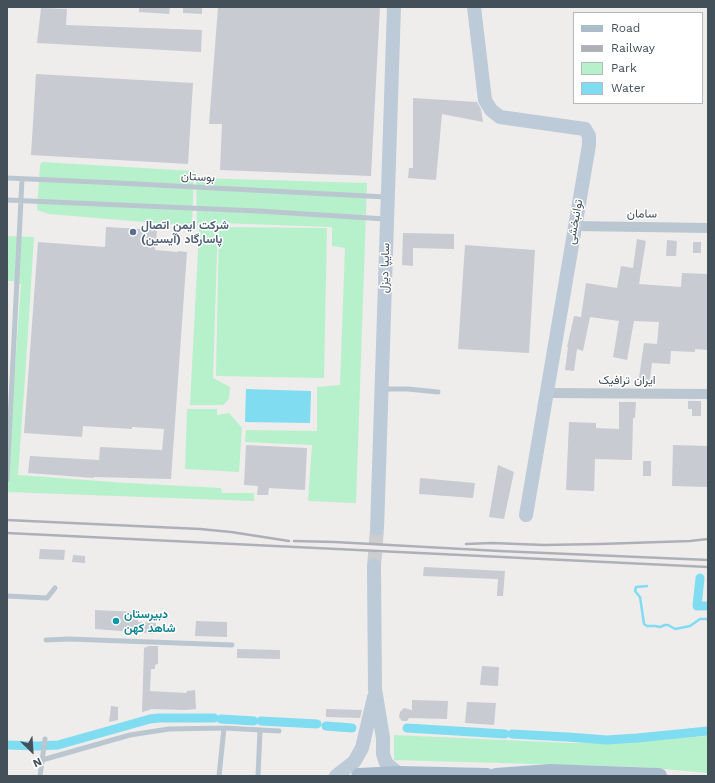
<!DOCTYPE html>
<meta charset="utf-8">
<style>
body{margin:0}
#map{position:relative;width:715px;height:783px;overflow:hidden;background:#efecec;font-family:"Work Sans",sans-serif}
canvas{display:block}
.frame{position:absolute;inset:0;border:8px solid #43505a;pointer-events:none}
.legend{position:absolute;left:573px;top:12px;width:130px;height:92px;box-sizing:border-box;background:#fff;border:1px solid #b4b9bd;margin:0;padding:5px 7px;list-style:none;font-size:12px;color:#43505a}
.legend li{display:flex;align-items:center;gap:8px;height:20px}
.legend b{width:20px;border:1px solid #b4b9bd}
.north{position:absolute;left:12px;top:731px;width:40px;height:40px;-webkit-text-stroke:3px #fff;paint-order:stroke;rotate:155deg;font-size:11px;font-weight:700;line-height:16px;text-align:center;color:#43505a}
.north::after{content:'';display:block;margin:auto;width:14px;height:18px;background:#43505a;clip-path:polygon(50% 0,100% 100%,50% 72%,0 100%)}
</style>
<div id="map">
<canvas width="715" height="783"></canvas>
<div class="frame"></div>
<ul class="legend">
<li><b style="height:5px;background:#a9bccd"></b>Road</li>
<li><b style="height:5px;background:#adb1b7"></b>Railway</li>
<li><b style="height:11px;background:#b6f1cb"></b>Park</li>
<li><b style="height:11px;background:#80dcf1"></b>Water</li>
</ul>
<div class="north">N</div>
</div>
<script>
const g = document.querySelector('canvas').getContext('2d');
g.lineJoin = 'round';
function fill(path, color) {
  g.fillStyle = color;
  g.fill(path, 'evenodd');
}
function shape(rows) {
  const path = new Path2D();
  for (const r of rows) {
    path.moveTo(r[0], r[1]);
    for (let i = 2; i < r.length; i += 2) path.lineTo(r[i], r[i + 1]);
  }
  return path;
}
function stroke(path, color, width, dash) {
  g.strokeStyle = color;
  g.lineWidth = width;
  g.lineCap = dash ? 'butt' : 'round';
  g.setLineDash(dash || []);
  g.stroke(path);
}
function label(font, color, halo, rows, align = 'center') {
  g.font = font + ' "Work Sans",Vazirmatn,sans-serif';
  g.lineWidth = 3;
  g.setLineDash([]);
  g.textBaseline = 'middle';
  g.strokeStyle = halo;
  g.fillStyle = color;
  for (const [text, x, y, turn = 0] of rows) {
    g.save();
    g.translate(x, y);
    g.rotate((+turn || 0) * Math.PI / 180);
    g.textAlign = isNaN(turn) ? turn : align;
    if (halo) g.strokeText(text, 0, 0);
    g.fillText(text, 0, 0);
    g.restore();
  }
}
const green = shape([
 [42,162,194,171,192,226,49,214,37,210,40,165],
 [196,178,367,183,356,503,308,501,312,445,245,442,246,430,317,431,317,387,340,385,345,248,332,246,332,227,218,223,213,378,230,387,229,399,223,405,190,405,199,231,197,224],
 [219,227,327,228,324,378,216,376],
 [7,236,34,237,25,378,18,475,127,483,221,488,222,493,254,493,254,501,7,492,7,477,21,284,14,281,7,281],
 [187,409,217,409,217,415,229,413,242,428,239,472,185,469],
 [394,735,570,743,615,743,708,736,708,773,642,767,394,760]
]);
const water = shape([
 [246,389,311,391,310,423,245,422]
]);
const stream = shape([
 [647,586,636,587,635,591,640,597,644,624,647,626,655,626,660,627,665,625,668,625,675,629,690,626,700,619,708,619]
]);
const canal = shape([
 [700,578,697,606,708,606],
 [221,719,254,721],
 [261,721,317,724],
 [326,726,352,728],
 [407,728,505,734],
 [512,734,566,737],
 [568,737,607,740,637,738,708,731],
 [7,745,37,746,58,745,150,719,159,718,214,718]
]);
const building = shape([
 [139,7,170,7,169,14,139,12],
 [183,7,202,7,202,14,183,13],
 [218,7,380,7,373,138,371,176,220,170,222,124,209,124],
 [41,8,67,9,66,25,202,30,201,52,37,43],
 [36,74,193,83,188,164,31,155],
 [413,98,477,102,481,109,483,122,442,114,436,180,408,178,409,168,413,168],
 [106,227,157,230,155,250,178,252,178,251,187,252,171,479,94,477,94,478,28,473,30,456,99,460,100,447,162,450,164,429,132,427,132,429,83,426,82,437,24,433,38,242,105,247],
 [403,233,454,234,454,249,413,248,413,266,402,265],
 [637,239,646,241,639,284,681,287,682,273,708,274,708,350,695,349,695,352,671,351,670,364,652,363,649,386,638,385,644,343,657,344,659,322,634,321,627,360,613,357,619,321,590,317,583,351,577,349,574,371,565,370,568,347,567,347,574,316,581,317,586,283,617,288,621,266,633,268],
 [667,240,677,241,676,256,666,256],
 [693,242,701,242,701,253,693,253],
 [465,245,535,250,529,353,458,349],
 [688,401,701,401,701,416,692,416,692,409,688,409],
 [619,402,636,402,635,418,633,418,632,460,595,459,594,491,566,490,569,422,596,423,596,428,619,429],
 [246,445,307,448,305,490,269,488,268,495,257,495,258,486,244,485],
 [673,445,708,446,708,487,672,486],
 [643,461,651,461,651,476,643,476],
 [498,465,514,472,504,519,489,517],
 [420,478,475,483,473,498,419,494],
 [40,549,65,550,64,560,39,559],
 [73,555,85,556,85,563,72,562],
 [424,567,505,571,503,596,497,596,498,579,423,576],
 [95,610,138,612,138,622,156,623,156,634,148,634,148,633,95,629],
 [196,621,227,622,227,637,195,636],
 [149,646,158,646,158,664,155,665,155,669,151,669,150,691,186,693,187,691,195,690,196,709,186,710,150,709,150,710,142,712,144,648],
 [237,649,280,650,280,659,237,658],
 [482,666,499,667,498,686,480,685],
 [412,700,448,701,447,719,409,718,407,721,402,721,399,717,400,712,404,708,412,710],
 [467,702,496,703,494,725,465,723],
 [111,706,118,707,118,720,109,722],
 [326,709,362,710,360,718,326,717]
]);
const secondaryTunnel = shape([
 [374,566,377,529]
]);
const lane = shape([
 [7,178,118,183,386,197],
 [7,200,258,211,386,219],
 [382,389,408,389,438,392],
 [7,480,22,179],
 [7,596,47,598,55,588],
 [46,640,69,639,232,645],
 [224,728,279,731],
 [42,760,130,735,169,729,224,728,219,776],
 [40,776,45,739],
 [258,776,260,730]
]);
const street = shape([
 [575,226,708,228],
 [546,393,708,394]
]);
const secondary = shape([
 [474,7,485,100,491,110,500,117,585,129,589,136,589,145,526,515],
 [377,529,394,7],
 [374,566,375,689,383,738,383,754,386,763,399,774],
 [336,776,354,762,362,748,374,697]
]);
const primary = shape([
 [359,776,399,774,487,776],
 [496,776,550,772,659,776]
]);
const rail = shape([
 [7,520,200,529,231,532,289,541],
 [7,533,708,567],
 [294,541,335,542,499,551,708,560],
 [466,544,492,543,544,545,600,544,690,541,708,539]
]);
const markers = [
 [133,232,4,"#5c6f8a"],
 [116,621,4,"#0f9aa8"]
];
const streetNames = [
 ["بوستان",198,177,3],
 ["سامان",642,214,1],
 ["توانبخشی",575,222,-80],
 ["سایپا دیزل",385,268,-88],
 ["ایران ترافیک",627,380]
];
const serviceNames = [
 ["شرکت ایمن اتصال",141,225],
 ["پاسارگاد (آیسین)",141,239]
];
const cultureNames = [
 ["دبیرستان",124,614],
 ["شاهد کهن",124,628]
];
fill(green, '#b6f1cb');
fill(water, '#80dcf1');
stroke(stream, '#80dcf1', 2.5);
stroke(canal, '#80dcf1', 9);
fill(building, '#c8cbd1');
stroke(secondaryTunnel, '#cdcdcf', 14, [14, 7]);
stroke(lane, '#bbc7d0', 5);
stroke(street, '#bbc7d0', 10);
stroke(secondary, '#bdcad7', 14);
stroke(primary, '#a9bccd', 16);
stroke(rail, '#adb1b7', 2.5);
for (const [x, y, r, color] of markers) {
  const dot = new Path2D();
  dot.arc(x, y, r, 0, 2 * Math.PI);
  g.fillStyle = color;
  g.fill(dot);
  stroke(dot, '#fff', 1.5);
}
label('12px', '#43505a', '#fff', streetNames);
label('bold 12px', '#4e5e75', '#fff', serviceNames, 'left');
label('bold 12px', '#0d838f', '#fff', cultureNames, 'left');
</script>
